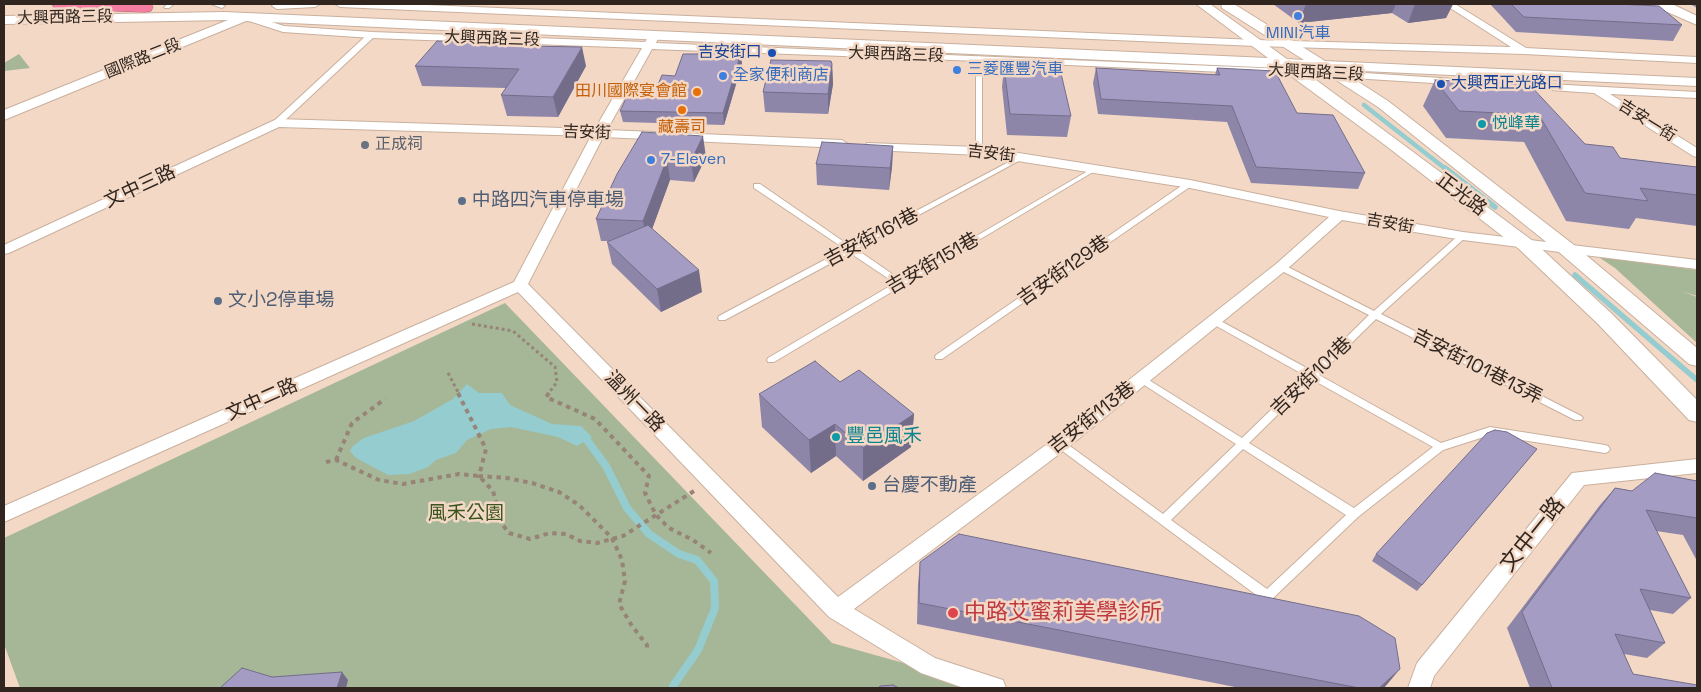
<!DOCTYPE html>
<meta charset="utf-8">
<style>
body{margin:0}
#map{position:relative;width:1701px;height:692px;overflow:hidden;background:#f3d8c5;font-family:"Space Grotesk",sans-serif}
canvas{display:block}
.frame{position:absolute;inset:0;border:5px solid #30261f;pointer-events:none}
</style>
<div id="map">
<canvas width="1701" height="692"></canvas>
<div class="frame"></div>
</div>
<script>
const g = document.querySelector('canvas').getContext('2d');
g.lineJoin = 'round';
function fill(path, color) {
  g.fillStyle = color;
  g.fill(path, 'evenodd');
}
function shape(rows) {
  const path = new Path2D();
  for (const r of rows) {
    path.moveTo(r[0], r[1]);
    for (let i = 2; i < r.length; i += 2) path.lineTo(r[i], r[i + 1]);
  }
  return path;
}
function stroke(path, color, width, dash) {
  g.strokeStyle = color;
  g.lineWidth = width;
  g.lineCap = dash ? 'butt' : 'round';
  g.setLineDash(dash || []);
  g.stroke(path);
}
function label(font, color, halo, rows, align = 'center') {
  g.font = font + ' "Space Grotesk","Noto Sans TC",sans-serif';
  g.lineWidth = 5;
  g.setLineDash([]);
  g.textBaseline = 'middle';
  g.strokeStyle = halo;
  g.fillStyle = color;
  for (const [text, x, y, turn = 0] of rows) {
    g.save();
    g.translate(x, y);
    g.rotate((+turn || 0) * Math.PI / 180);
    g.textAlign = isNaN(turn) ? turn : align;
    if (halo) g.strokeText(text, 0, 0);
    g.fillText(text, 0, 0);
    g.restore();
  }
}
const green = shape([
 [19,54,30,68,4,71,4,63],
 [1597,256,1697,270,1697,296,1681,291,1697,297,1697,343,1615,268],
 [505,303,832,643,993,688,20,688,4,644,4,538]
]);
const water = shape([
 [467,384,479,393,502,393,510,405,552,424,581,426,592,437,577,446,558,437,511,427,491,429,467,440,456,453,436,460,428,467,410,474,388,475,356,458,350,451,353,446,364,438,414,421,453,399]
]);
const streamFar2 = shape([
 [1364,105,1447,170]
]);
const streamFar1 = shape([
 [1445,168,1495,207],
 [1575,275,1697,380]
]);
const stream = shape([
 [587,440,606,466,627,508,649,534,679,554,697,560,714,581,715,608,698,650,673,686]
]);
const pathFar1 = shape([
 [472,324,513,331,555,367,557,382,548,394],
 [448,373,459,394]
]);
const path = shape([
 [458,393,486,449,479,476,507,478,532,483,559,492,579,505,612,538,622,560,625,581,619,604,632,626,647,645,647,652],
 [549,393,546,397,595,419,649,476,645,493,656,515,669,528,693,540,711,553],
 [336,460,352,423,385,399],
 [326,462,336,460,379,480,403,484,459,474,479,476,493,491,502,524,509,533,530,539,550,533,566,534,580,541,597,543,623,536,694,491]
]);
const service = shape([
 [168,4,174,4,169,8,165,8,164,7,168,4],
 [211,4,219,4,225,6,222,8,211,4],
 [979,56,982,58,982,151,979,153,976,151,976,58,979,56],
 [1022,155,1024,156,1024,158,856,249,901,280,1093,168,1095,167,1098,169,774,362,768,362,767,360,768,358,895,283,850,253,725,320,719,320,718,318,719,316,845,249,754,188,754,184,760,184,850,246,1022,155],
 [1187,182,1190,182,1194,184,942,359,936,359,935,357,936,355,1187,182],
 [1460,234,1463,234,1467,236,1381,314,1581,416,1583,418,1581,420,1575,420,1376,319,1319,375,1441,443,1490,427,1605,445,1608,446,1610,449,1608,452,1605,453,1490,435,1443,450,1358,517,1271,600,1267,601,1263,600,1057,447,1055,444,1057,441,1063,441,1163,514,1236,444,1138,381,1136,379,1138,377,1144,377,1242,438,1306,376,1211,323,1210,321,1211,319,1217,319,1312,371,1369,315,1278,269,1277,267,1278,265,1284,265,1374,311,1460,234],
 [1313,380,1433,447,1354,508,1249,443,1313,380],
 [1243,449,1346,515,1267,589,1171,520,1243,449]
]);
const pedestrian = shape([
 [369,33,376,35,280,125,274,125,274,121,369,33]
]);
const minor = shape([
 [274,4,320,4,315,7,277,9,272,6,274,4],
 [335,4,403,4,1256,40,1511,47,1444,4,1455,4,1526,48,1697,57,1697,63,1524,54,1256,46,340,7,335,4],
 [247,14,284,26,372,32,645,42,649,36,653,35,658,38,656,43,1335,71,1470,80,1472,82,1466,85,1335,77,979,61,652,49,607,130,842,140,848,144,842,148,603,137,528,284,838,597,1054,439,1276,264,1329,217,1190,188,979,155,871,150,865,146,867,143,979,147,1006,151,1190,180,1339,211,1463,232,1697,260,1697,269,1463,240,1342,220,1286,270,1066,449,854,609,935,658,1003,680,1006,688,964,688,921,673,829,617,518,292,4,522,4,506,514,282,591,136,279,127,9,253,4,254,4,245,277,119,595,129,642,48,372,38,283,32,243,19,243,15,247,14],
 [1511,82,1697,92,1697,98,1610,94,1697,148,1697,157,1693,156,1594,93,1507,87,1505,85,1511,82],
 [1697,459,1697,473,1584,485,1434,676,1430,688,1408,688,1417,663,1572,473,1697,459]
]);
const tertiary = shape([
 [1196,4,1210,4,1287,59,1304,60,1222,8,1221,4,1234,4,1325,61,1697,78,1697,86,1340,70,1388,101,1574,245,1697,348,1697,366,1689,364,1560,253,1378,107,1319,69,1300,68,1533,241,1612,314,1697,400,1697,422,1689,420,1598,324,1519,249,1385,145,1280,68,246,21,4,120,4,110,228,20,4,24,4,16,224,12,1268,58,1196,4]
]);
const secondary = shape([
 [1654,4,1672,4,1697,16,1697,25,1656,7,1654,4]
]);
const motorway = shape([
 [52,4,151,4,153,7,151,11,145,12,60,9,54,8,52,4]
]);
const wall = shape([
 [1273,4,1453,4,1446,18,1408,23,1392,13,1299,23],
 [1490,4,1615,4,1682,25,1673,41,1516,32],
 [1690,4,1697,4,1697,8],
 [530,43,530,46,586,66,558,117,507,116,501,95,506,88,422,86,415,66],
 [742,64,724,125,623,122,620,111,675,76],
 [832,64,833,84,828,114,765,112,763,92],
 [1004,67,1071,116,1067,137,1007,135,1002,87],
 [1096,68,1215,75,1217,68,1297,113,1365,173,1358,189,1251,183,1227,122,1098,114,1093,83],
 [1435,80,1526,84,1585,144,1620,158,1697,167,1697,226,1636,218,1629,229,1566,221,1524,142,1446,138,1423,106],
 [642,132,706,157,694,182,670,180,652,229,702,292,661,312,612,264,607,242,610,241,601,241,596,219],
 [893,146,892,167,889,190,817,185,816,164],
 [840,382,914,414,911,447,863,481,836,456,811,473,762,427,759,394],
 [1537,449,1417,591,1372,561,1376,554],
 [1697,481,1697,561,1683,535,1656,531,1691,598,1673,614,1650,610,1665,643,1647,658,1624,654,1633,674,1697,688,1530,688,1507,628,1600,505,1615,488,1632,491],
 [920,562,1384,688,1240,688,917,624,918,584]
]);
const shadedWall = shape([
 [1306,4,1396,4,1392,13,1299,23],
 [1415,4,1453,4,1446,18,1408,23],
 [582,47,586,66,558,117,553,97],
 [741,53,742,64,724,125,723,113],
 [832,64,833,84,828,114,828,94],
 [703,136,706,157,694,182,691,161],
 [893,146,892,167,889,190,890,168],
 [667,159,670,180,647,243,643,221],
 [699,270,702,292,661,312,657,289],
 [914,414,911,447,863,481,863,448],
 [835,424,836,456,811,473,809,440],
 [1400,669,1384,688,1379,688],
 [342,672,348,680,346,688,337,688]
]);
const building = shape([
 [1511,4,1615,4,1659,6,1682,25,1524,17,1511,4],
 [437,41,530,43,528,46,582,47,553,97,501,95,519,69,415,66,437,41],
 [699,52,741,53,723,113,620,111,632,86,657,87,662,75,675,76,683,54,698,54,699,52],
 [771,60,831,61,832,64,828,94,763,92,771,60],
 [1004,67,1060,69,1071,116,1010,114,1004,67],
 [1096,68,1220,75,1217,68,1275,71,1297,113,1333,115,1365,173,1256,167,1232,106,1101,99,1096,68],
 [1435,80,1526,84,1528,83,1585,144,1613,147,1620,158,1697,167,1697,195,1640,188,1648,201,1585,193,1539,115,1459,111,1435,80],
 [642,132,703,136,691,161,667,159,643,221,596,219,617,174,642,132],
 [822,142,893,146,890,168,816,164,822,142],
 [648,225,699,270,657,289,607,242,648,225],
 [815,361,840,382,859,370,914,414,863,448,835,424,809,440,759,394,815,361],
 [1495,430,1507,432,1537,449,1422,585,1376,554,1487,433,1495,430],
 [1655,473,1697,481,1697,518,1646,510,1691,598,1640,589,1665,643,1615,634,1633,674,1697,685,1697,688,1552,688,1522,612,1615,488,1632,491,1655,473],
 [959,534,1359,616,1395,638,1400,669,1379,688,1359,688,919,603,920,562,959,534],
 [242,668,272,677,342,672,337,688,220,688,242,668],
 [893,685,899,688,878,688,880,686,893,685]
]);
const markers = [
 [1298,16,5,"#3f7fe0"],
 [772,53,5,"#1a4fb4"],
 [957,70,5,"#3f7fe0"],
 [723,76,5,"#3f7fe0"],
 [1441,84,5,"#1a4fb4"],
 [697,92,5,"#e8710a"],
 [682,110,5,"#e8710a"],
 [1482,124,5,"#0f9aa8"],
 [365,145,5,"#6b7280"],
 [651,160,5,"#3f7fe0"],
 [462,201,5,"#5c6f8a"],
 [218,301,5,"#5c6f8a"],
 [836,437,5,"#0f9aa8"],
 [872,486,5,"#5c6f8a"],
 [953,613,6,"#e0444e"]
];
const farStreetnames = [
 ["大興西路三段",65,18,-1],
 ["大興西路三段",492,39,2],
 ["大興西路三段",896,55,2],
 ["國際路二段",143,59,-22],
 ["大興西路三段",1316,73,3],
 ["吉安一街",1647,121,32],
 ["吉安街",587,133,2],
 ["吉安街",991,154,7],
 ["吉安街",1390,224,10]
];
const farShopnames = [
 ["MINI汽車",1298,34,"center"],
 ["三菱匯豐汽車",967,70],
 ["全家便利商店",733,76],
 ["7-Eleven",661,160]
];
const farTransitnames = [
 ["吉安街口",762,53],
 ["大興西正光路口",1451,84,"left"]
];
const farFoodnames = [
 ["田川國際宴會館",687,92],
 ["藏壽司",682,128,"center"]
];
const farCulturenames = [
 ["悦峰華",1492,124]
];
const farWorshipnames = [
 ["正成祠",375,145]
];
const streetNames = [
 ["文中三路",140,187,-25],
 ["正光路",1461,195,37],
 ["吉安街161巷",872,238,-28],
 ["吉安街151巷",933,264,-30],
 ["吉安街129巷",1064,271,-35],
 ["吉安街101巷13弄",1477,367,27],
 ["吉安街101巷",1312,377,-44],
 ["文中二路",262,400,-24],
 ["溫州一路",634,402,46],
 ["吉安街113巷",1092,418,-38]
];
const serviceNames = [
 ["中路四汽車停車場",472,201],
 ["文小2停車場",228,301],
 ["台慶不動產",882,486]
];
const cultureNames = [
 ["豐邑風禾",846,437]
];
const parkNames = [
 ["風禾公園",466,514]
];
const nearStreetnames = [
 ["文中一路",1533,535,-51]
];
const nearHealthnames = [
 ["中路艾蜜莉美學診所",964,613]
];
fill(green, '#a5b797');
fill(water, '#94ccd0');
stroke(streamFar2, '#94ccd0', 4.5);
stroke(streamFar1, '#94ccd0', 5.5);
stroke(stream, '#94ccd0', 8);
stroke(service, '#c9b09e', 2);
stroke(pedestrian, '#c9b09e', 2);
stroke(minor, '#c9b09e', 2);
stroke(tertiary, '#c9b09e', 2);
stroke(secondary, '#c9b09e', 2);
stroke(motorway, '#b05f75', 1);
stroke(pathFar1, '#978476', 3, [3, 3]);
stroke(path, '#978476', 4, [4.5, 4.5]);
fill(service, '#fff');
fill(pedestrian, '#fff');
fill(minor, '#fff');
fill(tertiary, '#fff');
fill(secondary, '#fff');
fill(motorway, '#f57da3');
fill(wall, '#8e86a9');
fill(shadedWall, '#746d89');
fill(building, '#a59cc4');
stroke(building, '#746d89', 1);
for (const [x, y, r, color] of markers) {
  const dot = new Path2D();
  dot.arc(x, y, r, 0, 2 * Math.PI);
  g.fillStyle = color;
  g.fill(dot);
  stroke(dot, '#f3d8c5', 2);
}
label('16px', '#30261f', '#f3d8c5', farStreetnames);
label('16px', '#366cbe', '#f3d8c5', farShopnames, 'left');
label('16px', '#164399', '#f3d8c5', farTransitnames, 'right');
label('16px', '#c56008', '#f3d8c5', farFoodnames, 'right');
label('16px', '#0d838f', '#f3d8c5', farCulturenames, 'left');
label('16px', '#5b616d', '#f3d8c5', farWorshipnames, 'left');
label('19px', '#30261f', '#f3d8c5', streetNames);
label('19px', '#4e5e75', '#f3d8c5', serviceNames, 'left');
label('19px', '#0d838f', '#f3d8c5', cultureNames, 'left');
label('19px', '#39541d', '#f3d8c5', parkNames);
label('22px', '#30261f', '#f3d8c5', nearStreetnames);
label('22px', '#be3a42', '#f3d8c5', nearHealthnames, 'left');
</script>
